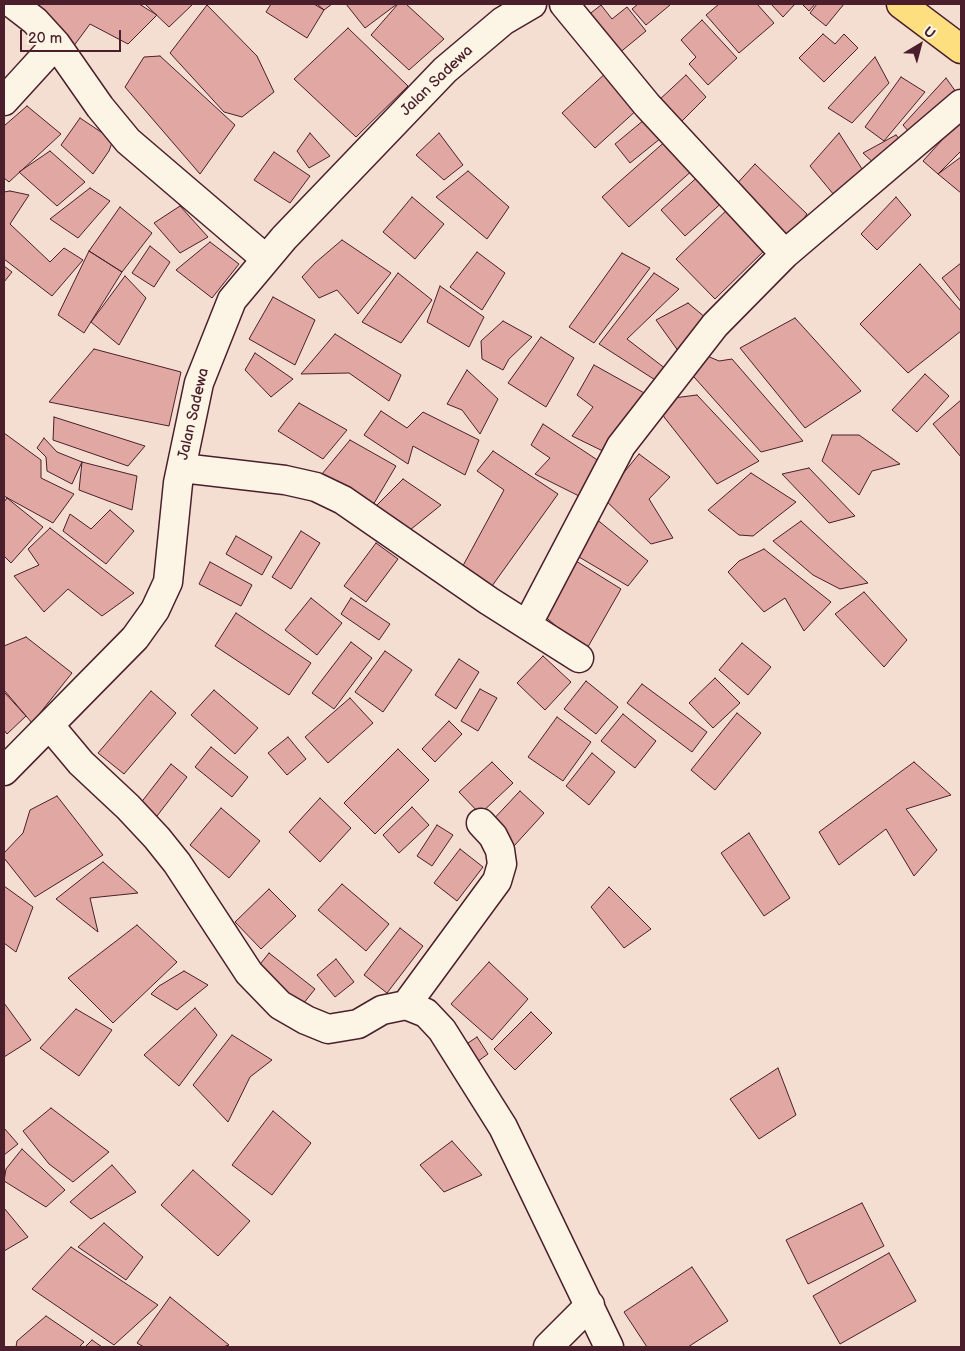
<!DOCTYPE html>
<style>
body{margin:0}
#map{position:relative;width:965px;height:1351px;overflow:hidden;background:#f4ded1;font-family:"Balsamiq Sans",sans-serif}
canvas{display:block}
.frame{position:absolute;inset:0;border:5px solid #4a1f2b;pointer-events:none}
.north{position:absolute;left:895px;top:20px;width:50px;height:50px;-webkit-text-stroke:4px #fcf5e5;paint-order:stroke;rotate:37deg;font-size:14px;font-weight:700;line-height:20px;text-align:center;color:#4a1f2b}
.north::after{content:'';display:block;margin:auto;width:18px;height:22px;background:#4a1f2b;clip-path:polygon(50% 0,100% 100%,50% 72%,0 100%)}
.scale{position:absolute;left:20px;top:30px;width:101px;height:22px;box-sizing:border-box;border:2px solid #4a1f2b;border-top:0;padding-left:6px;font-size:15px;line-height:18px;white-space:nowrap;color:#4a1f2b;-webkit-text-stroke:4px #fcf5e5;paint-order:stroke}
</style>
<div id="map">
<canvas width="965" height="1351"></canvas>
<div class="frame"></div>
<div class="north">U</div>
<div class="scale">20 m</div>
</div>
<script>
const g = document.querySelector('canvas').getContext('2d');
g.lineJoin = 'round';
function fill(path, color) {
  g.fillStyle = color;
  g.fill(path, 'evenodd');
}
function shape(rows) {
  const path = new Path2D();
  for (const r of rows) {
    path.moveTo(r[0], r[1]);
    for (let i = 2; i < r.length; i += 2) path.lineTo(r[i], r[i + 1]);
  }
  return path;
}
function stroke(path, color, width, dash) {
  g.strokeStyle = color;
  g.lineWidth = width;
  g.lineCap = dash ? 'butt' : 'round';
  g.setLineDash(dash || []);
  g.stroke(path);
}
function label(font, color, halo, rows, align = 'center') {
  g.font = font + ' "Balsamiq Sans",sans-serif';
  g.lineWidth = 4;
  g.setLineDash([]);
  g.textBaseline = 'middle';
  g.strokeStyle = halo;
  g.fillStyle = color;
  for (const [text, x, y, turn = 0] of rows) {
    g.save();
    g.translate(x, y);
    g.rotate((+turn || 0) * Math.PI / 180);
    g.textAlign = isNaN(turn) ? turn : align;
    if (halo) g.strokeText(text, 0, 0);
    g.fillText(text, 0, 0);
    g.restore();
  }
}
const building = shape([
 [33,4,139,4,157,15,128,44,90,24,70,51,33,4],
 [145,4,193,4,169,27,145,4],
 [271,4,314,4,324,10,307,38,266,12,271,4],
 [317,4,332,4,324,10,317,4],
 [346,4,397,4,365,28,346,4],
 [398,4,406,4,444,39,409,70,371,35,398,4],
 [638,4,669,4,670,5,646,25,632,9,638,4],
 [719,4,757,4,774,23,739,53,706,15,719,4],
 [771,4,795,4,783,17,771,4],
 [802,4,815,4,809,11,802,4],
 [817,4,844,4,826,26,810,13,817,4],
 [207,5,257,56,274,92,242,117,224,112,170,53,207,5],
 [601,5,612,19,627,7,646,31,618,54,587,16,601,5],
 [702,20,737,58,708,85,689,64,696,57,681,40,702,20],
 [348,28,408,86,356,137,294,79,348,28],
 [823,34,835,44,844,34,858,48,824,82,799,58,823,34],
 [160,56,235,125,200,174,125,87,144,57,160,56],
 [875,57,889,83,852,123,828,108,875,57],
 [607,72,639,108,595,148,562,113,607,72],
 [686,75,706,97,679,124,658,101,686,75],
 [901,77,925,92,884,141,865,127,901,77],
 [946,78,961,99,915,139,903,125,946,78],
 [27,106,61,134,9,182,4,178,4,126,27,106],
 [650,115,666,134,630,163,615,144,650,115],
 [80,118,113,140,109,151,93,174,61,145,80,118],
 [961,119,961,151,938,174,923,161,961,119],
 [310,133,330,156,309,168,297,151,310,133],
 [439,133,463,165,444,180,416,155,439,133],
 [839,133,864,172,839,201,810,166,839,133],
 [896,135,906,147,879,168,863,153,896,135],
 [668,139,695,168,629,227,602,197,668,139],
 [50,151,85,182,57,206,19,172,50,151],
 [274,152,310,176,290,203,254,180,274,152],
 [961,157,961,193,938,174,961,157],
 [755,164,807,214,789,240,732,189,755,164],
 [468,171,509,207,487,239,436,197,468,171],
 [702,173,726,199,685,236,661,210,702,173],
 [90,188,110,201,78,238,50,219,90,188],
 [10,191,29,195,10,224,50,262,64,248,83,260,52,296,4,259,4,192,10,191],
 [412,197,444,224,415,259,383,232,412,197],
 [896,197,911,215,877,250,861,234,896,197],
 [732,205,771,244,715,299,676,259,732,205],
 [180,206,208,237,180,253,154,223,180,206],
 [120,207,152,233,122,272,89,251,120,207],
 [342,240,391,273,358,314,337,290,319,298,302,277,315,263,342,240],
 [210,242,239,264,212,298,176,270,210,242],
 [150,246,170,262,154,287,132,273,150,246],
 [89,251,122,272,84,333,58,315,89,251],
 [477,252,505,273,482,310,450,287,477,252],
 [622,253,650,268,594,343,569,327,622,253],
 [961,263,961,302,942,278,961,263],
 [920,264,961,311,961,331,908,373,860,324,920,264],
 [4,266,12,272,4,282,4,266],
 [398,273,432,300,401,343,362,322,398,273],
 [654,273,679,289,627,339,675,376,663,385,599,344,654,273],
 [125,276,146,298,119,345,91,322,125,276],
 [440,286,484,317,469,347,427,322,440,286],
 [273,297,315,320,295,365,249,339,273,297],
 [688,303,712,323,684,359,656,320,688,303],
 [795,318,861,391,805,428,740,348,795,318],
 [503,321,532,337,509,359,503,370,482,359,481,341,503,321],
 [335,334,401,375,389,401,349,373,301,374,335,334],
 [541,337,574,358,546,407,508,383,541,337],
 [94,349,181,372,169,426,49,402,94,349],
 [255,353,293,379,271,397,245,370,255,353],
 [705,355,719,361,732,359,803,441,761,452,686,368,705,355],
 [594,365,655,399,609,454,572,436,593,407,577,395,594,365],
 [467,370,498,399,480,434,462,410,447,404,467,370],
 [925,374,949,396,917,432,892,410,925,374],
 [697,395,759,461,717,484,664,417,658,400,697,395],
 [961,400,961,457,933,424,961,400],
 [299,403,347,430,323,459,278,431,299,403],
 [381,411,407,428,423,412,479,440,465,475,413,446,408,464,364,435,381,411],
 [54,417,145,446,128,466,53,440,54,417],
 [543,424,605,465,585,499,535,474,550,458,531,445,543,424],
 [4,433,41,460,41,478,74,494,53,523,4,496,4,433],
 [832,435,859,435,900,464,872,471,859,495,822,461,832,435],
 [44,438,57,452,82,462,72,484,47,471,46,457,37,448,44,438],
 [350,440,396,466,373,505,317,480,350,440],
 [493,451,558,494,492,586,459,573,504,490,477,471,493,451],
 [639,454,670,477,649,499,673,538,651,544,603,498,639,454],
 [82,462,137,476,132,510,79,490,82,462],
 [809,468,855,516,829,523,782,474,809,468],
 [751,473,796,502,753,536,739,535,708,510,751,473],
 [403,479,441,505,410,530,370,512,403,479],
 [7,498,43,527,11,563,4,556,4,502,7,498],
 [110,510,134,531,106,564,63,531,70,514,91,529,110,510],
 [595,518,648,561,628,586,574,554,595,518],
 [801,521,868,583,840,589,813,575,773,541,801,521],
 [50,528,134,593,102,616,68,589,44,612,14,576,39,565,28,549,50,528],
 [301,531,320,543,291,589,272,577,301,531],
 [236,536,272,557,262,575,226,554,236,536],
 [376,543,398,559,366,602,344,586,376,543],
 [764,549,831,602,804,631,785,598,764,612,728,572,739,561,764,549],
 [568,556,621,589,585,652,539,611,568,556],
 [210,562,252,585,241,606,199,584,210,562],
 [864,592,907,640,884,667,835,614,864,592],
 [311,598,342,623,317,655,285,630,311,598],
 [351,598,390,624,379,640,341,614,351,598],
 [236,613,311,663,289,695,215,646,236,613],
 [26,637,72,673,32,723,4,690,4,646,26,637],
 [351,642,372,658,334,709,312,693,351,642],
 [742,643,771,667,748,695,719,670,742,643],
 [385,651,412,670,383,712,355,692,385,651],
 [543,656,571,682,545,710,517,683,543,656],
 [459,659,479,672,456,709,435,695,459,659],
 [715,678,740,703,713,728,689,703,715,678],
 [586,681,618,707,596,734,564,709,586,681],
 [642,684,707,732,692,752,627,703,642,684],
 [480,689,497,698,478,731,461,721,480,689],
 [214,690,258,728,235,754,191,715,214,690],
 [151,691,176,713,124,774,98,753,151,691],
 [4,692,26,716,7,734,4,730,4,692],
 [350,698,373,723,328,763,305,737,350,698],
 [737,713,761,733,715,790,691,770,737,713],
 [623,714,656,741,635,768,601,741,623,714],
 [557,717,591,742,563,781,528,757,557,717],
 [449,721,462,734,435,762,422,749,449,721],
 [288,737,306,759,287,775,268,753,288,737],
 [211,747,248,777,232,797,195,767,211,747],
 [398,749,429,780,375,834,344,803,398,749],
 [592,753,615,772,589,805,566,786,592,753],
 [492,762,513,783,480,814,459,792,492,762],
 [914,762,951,795,906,809,937,850,914,876,886,829,839,865,819,832,914,762],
 [171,764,187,777,157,816,140,804,171,764],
 [520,791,544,813,514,846,489,824,520,791],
 [57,796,103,855,35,897,4,858,4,853,23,833,30,810,57,796],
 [320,798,351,828,320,862,289,832,320,798],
 [412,807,429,825,399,853,383,835,412,807],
 [221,808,260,841,229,878,190,845,221,808],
 [437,825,453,835,432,866,417,856,437,825],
 [749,833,790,898,764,916,721,853,749,833],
 [460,849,483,867,457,901,434,883,460,849],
 [103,862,138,893,90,898,98,932,56,899,103,862],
 [342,884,389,924,366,951,318,910,342,884],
 [4,886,33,907,16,952,4,943,4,886],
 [609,887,651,929,624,948,591,907,609,887],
 [269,889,296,916,261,949,235,922,269,889],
 [137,925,177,962,113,1023,68,978,137,925],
 [400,928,423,946,387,993,364,975,400,928],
 [269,953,315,989,299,1009,253,973,269,953],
 [336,959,354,982,335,997,317,975,336,959],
 [489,962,528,999,492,1040,451,1004,489,962],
 [184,971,208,985,177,1010,151,994,159,986,184,971],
 [4,1003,31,1040,4,1057,4,1003],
 [195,1008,217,1035,179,1086,144,1055,195,1008],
 [76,1009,112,1030,79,1076,40,1048,76,1009],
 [531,1012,552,1033,515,1070,494,1049,531,1012],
 [232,1035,272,1060,250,1077,228,1122,193,1085,232,1035],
 [477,1037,488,1054,474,1064,462,1047,477,1037],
 [778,1068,796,1115,759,1139,730,1099,778,1068],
 [51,1108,109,1152,73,1182,49,1164,23,1131,51,1108],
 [273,1111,311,1143,272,1195,232,1165,273,1111],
 [4,1128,18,1144,4,1155,4,1128],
 [452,1141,482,1175,444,1192,420,1165,452,1141],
 [22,1149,65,1190,46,1207,4,1181,6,1169,22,1149],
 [112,1165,136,1192,91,1219,70,1202,112,1165],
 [193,1170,250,1221,218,1256,161,1205,193,1170],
 [862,1203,884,1246,808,1284,786,1240,862,1203],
 [4,1208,28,1237,4,1251,4,1208],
 [104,1223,143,1257,126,1280,78,1247,104,1223],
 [71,1247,158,1305,114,1345,32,1289,71,1247],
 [889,1253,916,1301,840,1344,813,1296,889,1253],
 [692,1267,728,1321,688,1347,647,1347,624,1312,692,1267],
 [170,1297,229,1345,223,1347,144,1347,137,1343,170,1297],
 [46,1316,84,1342,79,1347,16,1347,17,1341,46,1316],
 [92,1340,102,1347,85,1347,92,1340]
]);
const minor = shape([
 [13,4,35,21,56,44,100,107,128,141,266,259],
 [564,4,647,105,785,254],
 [4,101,56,44],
 [182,468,285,480,316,487,343,500,489,601,579,658],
 [527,625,621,446,715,325,785,254,961,104],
 [50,726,81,763,128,807,157,838,177,863,249,973,280,1005,306,1020,328,1029,358,1024,382,1010,406,1005,426,1013,442,1030,503,1127,609,1347],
 [4,771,135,638,155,610,168,582,178,483,199,383,232,300,284,238,445,70,503,21,532,4],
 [406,1005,497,881,502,864,500,850,493,836,481,823],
 [548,1347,590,1305]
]);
const major = shape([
 [901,4,961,49]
]);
const streetNames = [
 ["Jalan Sadewa",437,81,-44],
 ["Jalan Sadewa",194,414,-77]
];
fill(building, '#e1a7a3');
stroke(building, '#4a1f2b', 1);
stroke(minor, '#4a1f2b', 31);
stroke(major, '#4a1f2b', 31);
stroke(minor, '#fcf5e5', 28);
stroke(major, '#fedf80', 28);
label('15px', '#4a1f2b', '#fcf5e5', streetNames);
</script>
